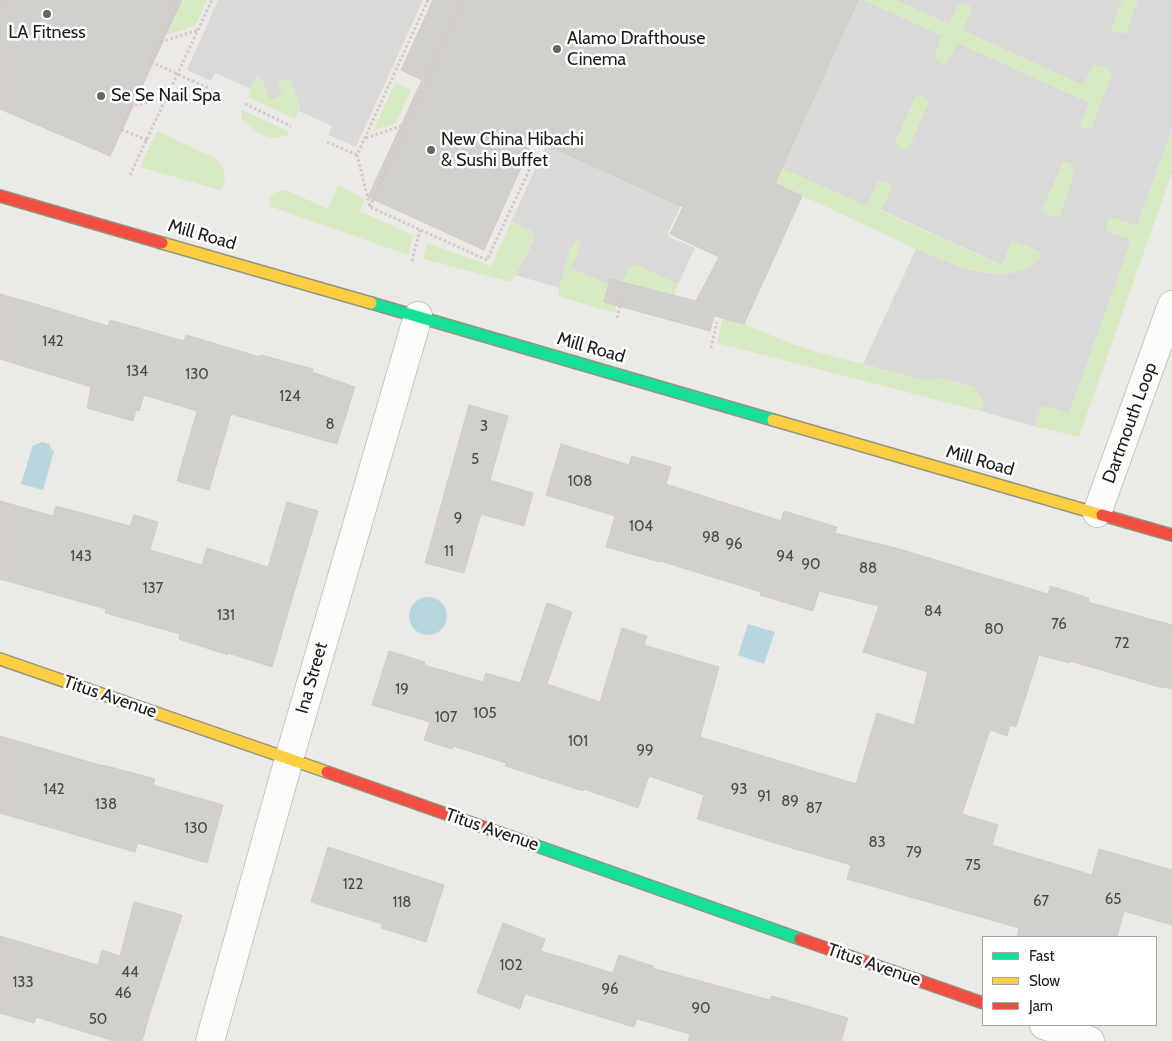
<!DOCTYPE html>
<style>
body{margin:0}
#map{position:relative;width:1172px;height:1041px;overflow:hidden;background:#eceae6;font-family:Cabin,sans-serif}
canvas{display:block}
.legend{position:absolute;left:982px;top:936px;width:175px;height:90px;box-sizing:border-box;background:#fff;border:1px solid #a5a5a5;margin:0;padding:6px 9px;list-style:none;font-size:15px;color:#1d1d1d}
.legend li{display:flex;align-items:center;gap:10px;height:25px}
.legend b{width:25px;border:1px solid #a5a5a5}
</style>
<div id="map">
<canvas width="1172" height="1041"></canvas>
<ul class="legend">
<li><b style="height:6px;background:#16e098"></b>Fast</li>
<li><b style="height:6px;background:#ffcf43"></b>Slow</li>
<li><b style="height:6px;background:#f24e42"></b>Jam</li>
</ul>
</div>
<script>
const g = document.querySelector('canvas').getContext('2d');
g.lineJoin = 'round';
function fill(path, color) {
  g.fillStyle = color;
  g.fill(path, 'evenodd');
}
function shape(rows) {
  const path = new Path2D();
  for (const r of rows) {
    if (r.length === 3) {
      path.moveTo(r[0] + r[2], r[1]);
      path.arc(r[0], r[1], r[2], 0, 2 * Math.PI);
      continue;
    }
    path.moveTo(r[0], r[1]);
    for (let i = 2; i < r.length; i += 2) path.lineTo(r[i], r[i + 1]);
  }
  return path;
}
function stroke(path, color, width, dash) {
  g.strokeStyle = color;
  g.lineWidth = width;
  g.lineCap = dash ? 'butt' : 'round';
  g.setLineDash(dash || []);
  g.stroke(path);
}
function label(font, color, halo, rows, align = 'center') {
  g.font = font + ' Cabin,sans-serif';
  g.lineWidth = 5;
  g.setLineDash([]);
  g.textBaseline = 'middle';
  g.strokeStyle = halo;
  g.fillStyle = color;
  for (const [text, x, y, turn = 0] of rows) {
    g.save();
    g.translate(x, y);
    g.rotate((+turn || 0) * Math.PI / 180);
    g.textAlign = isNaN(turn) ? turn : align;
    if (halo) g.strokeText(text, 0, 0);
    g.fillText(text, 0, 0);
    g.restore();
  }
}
const religious = shape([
 [218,0,423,0,356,147,328,135,332,126,299,111,300,107,282,95,270,101,263,82,260,77,255,79,251,89,215,73,211,81,187,70],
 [612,0,1172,0,1172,129,1137,226,1114,218,1112,218,1109,219,1106,228,1107,231,1132,240,1069,414,1047,406,1036,423,1038,427,980,411,982,406,973,387,942,378,926,381,922,380,863,364,916,249,966,269,995,274,1022,270,1039,260,1042,256,1038,251,1014,241,1012,242,1002,265,881,210,890,191,890,185,878,182,867,207,769,163,683,201,668,233,669,237,695,248,678,284,634,265,619,289,607,284,571,268,580,246,579,241,560,283,560,288,515,275,523,262,534,239,532,231,511,222]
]);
const grass = shape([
 [183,0,207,0,195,26,167,35],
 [863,0,896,0,949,24,958,5,959,4,963,3,970,6,972,9,963,30,1000,47,1083,85,1093,65,1098,65,1108,69,1111,72,1111,76,1092,127,1089,130,1086,129,1082,128,1080,125,1089,103,957,43,948,62,943,64,936,60,934,57,942,36],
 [1122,0,1138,0,1127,32,1122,34,1112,30,1111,28],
 [257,77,260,77,263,82,270,100,282,95,277,83,290,78,300,107,295,119,248,97,254,80],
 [395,83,411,90,396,123,373,131],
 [917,95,920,95,928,99,929,102,928,104,909,148,904,149,897,145,895,142,915,97],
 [242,110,289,132,289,134,286,136,274,138,268,137,256,132,243,121,241,116],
 [1172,129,1172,172,1079,437,1038,427,1036,421,1041,408,1042,407,1047,406,1069,414,1131,240,1107,231,1106,228,1109,219,1114,218,1137,226],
 [157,131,217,159,224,169,225,179,222,188,219,190,140,167],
 [1064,162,1068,162,1072,165,1074,174,1060,215,1059,217,1055,217,1044,213,1042,210,1062,164],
 [782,168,867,206,878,182,882,181,889,184,891,186,890,190,881,211,1001,265,1012,243,1015,241,1038,251,1040,252,1042,257,1032,265,1022,270,1009,274,995,274,966,269,916,249,775,183],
 [338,185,365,199,360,211,413,235,408,255,269,206,270,198,272,194,282,190,288,191,328,209],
 [511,222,532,231,534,234,534,237,523,262,511,282,423,259,427,243,491,266],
 [576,241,579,241,581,244,571,268,619,289,630,267,634,264,639,266,678,284,674,295,630,284,621,288,615,313,558,296,560,283,570,250],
 [723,318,744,324,792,344,828,355,922,380,926,381,942,378,973,387,976,389,981,396,983,402,982,406,980,411,717,343]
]);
const water = shape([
 [42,442,49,444,52,450,54,451,43,490,21,484,33,445,35,445],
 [428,616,19],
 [748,624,775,632,764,664,738,655]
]);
const building = shape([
 [0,0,182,0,110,156,0,109,0,0],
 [433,0,858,0,775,183,802,196,744,324,714,316,710,331,604,302,610,279,696,301,719,257,670,234,683,207,534,139,484,250,368,197,422,80,401,70,433,0],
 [0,294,42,306,108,326,110,320,184,341,186,335,260,357,261,355,313,369,312,372,355,387,337,444,231,414,209,490,177,481,197,411,144,395,139,411,136,410,133,421,87,408,91,387,0,359,0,294],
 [469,405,508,416,490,480,533,493,524,526,481,514,464,573,425,563,469,405],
 [561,444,629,465,632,456,671,467,666,484,781,521,784,511,837,527,835,533,896,548,1048,594,1050,586,1089,598,1088,602,1172,625,1172,689,1164,687,1163,688,1070,661,1069,663,1039,655,1016,727,1010,725,1007,736,990,730,962,814,998,825,992,845,1092,875,1099,849,1172,870,1172,925,1124,911,1117,937,1017,937,1019,928,847,879,851,865,785,846,697,819,704,795,649,776,638,808,584,789,583,791,505,766,506,763,453,746,452,749,424,740,430,722,372,705,389,651,425,662,424,665,483,682,486,673,520,683,547,603,572,612,547,684,600,702,622,628,647,636,644,645,719,667,700,737,856,784,877,713,914,725,928,672,863,652,879,606,819,591,813,611,760,595,761,592,712,577,660,561,660,562,606,547,615,516,546,495,561,444],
 [0,501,53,516,56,506,130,526,134,515,158,522,150,550,202,565,207,548,268,567,287,502,318,511,272,667,228,653,228,655,179,639,180,634,105,613,106,609,0,579,0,501],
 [0,736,103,766,103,765,155,779,153,785,223,805,207,863,138,843,135,852,0,813,0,736],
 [328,847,444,885,426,942,381,928,382,924,311,902,328,847],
 [134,902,182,915,150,1013,142,1041,114,1041,36,1017,34,1023,0,1013,0,936,98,965,102,950,120,956,134,902],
 [503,923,545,939,541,951,613,973,619,955,653,966,652,968,770,1000,772,996,848,1018,841,1041,688,1041,690,1034,637,1019,634,1027,525,994,520,1009,477,993,503,923]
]);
const path = shape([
 [428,0,357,155,370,207,487,260,532,164],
 [161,42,198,30],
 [151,62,208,88],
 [245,104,291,126],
 [130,107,166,97],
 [366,138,407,124],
 [147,140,120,129,179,0],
 [327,142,357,155],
 [130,175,212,0],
 [370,207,462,0],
 [412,261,420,230],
 [617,318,623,293],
 [711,348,717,322]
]);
const street = shape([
 [1097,513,1172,305],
 [1044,1025,1090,1041],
 [210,1041,289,759,418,316]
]);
const fast = shape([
 [371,303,773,420],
 [534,845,800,939]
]);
const slow = shape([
 [162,243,371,303],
 [773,420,1102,515],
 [0,659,327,772]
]);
const jam = shape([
 [0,196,162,243],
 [1102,515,1172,535],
 [327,772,534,845],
 [800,939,983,1003]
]);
const markers = [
 [47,14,5,"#656563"],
 [557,49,5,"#656563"],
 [101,96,5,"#656563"],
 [431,150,5,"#656563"]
];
const numberNames = [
 ["142",53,342],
 ["134",137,372],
 ["130",197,375],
 ["124",290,397],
 ["8",330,425],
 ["3",484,427],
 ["5",475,460],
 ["108",580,482],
 ["9",458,519],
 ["104",641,527],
 ["98",711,538],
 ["96",734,545],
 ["11",449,552],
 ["143",81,557],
 ["94",785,557],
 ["90",811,565],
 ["88",868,569],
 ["137",153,589],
 ["84",933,612],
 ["131",226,616],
 ["76",1059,625],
 ["80",994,630],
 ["72",1122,644],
 ["19",402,690],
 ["105",485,714],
 ["107",446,718],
 ["101",578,742],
 ["99",645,751],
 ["142",54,790],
 ["93",739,790],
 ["91",764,797],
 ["89",790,802],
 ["138",106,805],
 ["87",814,809],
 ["130",196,829],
 ["83",877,843],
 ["79",914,853],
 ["75",973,866],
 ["122",353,885],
 ["65",1113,900],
 ["67",1041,902],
 ["118",402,903],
 ["102",511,966],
 ["44",130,973],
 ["133",23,983],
 ["96",610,990],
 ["46",123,994],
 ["90",701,1009],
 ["50",98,1020]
];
const poiNames = [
 ["LA Fitness",47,33,"center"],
 ["Alamo Drafthouse",567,39],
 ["Cinema",567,60],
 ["Se Se Nail Spa",111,96],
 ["New China Hibachi",441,140],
 ["& Sushi Buffet",441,161]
];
const streetNames = [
 ["Mill Road",202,235,16],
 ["Mill Road",591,348,16],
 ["Dartmouth Loop",1130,423,-70],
 ["Mill Road",980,461,16],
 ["Ina Street",312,678,-74],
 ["Titus Avenue",110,697,19],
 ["Titus Avenue",492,830,19],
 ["Titus Avenue",874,965,19]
];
fill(religious, '#dad9d7');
fill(grass, '#d7eac3');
fill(water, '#b8d6e0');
fill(building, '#d2d0cd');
stroke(building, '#cfccc7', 1);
stroke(street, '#c4c4c2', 30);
stroke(fast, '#93957e', 14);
stroke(slow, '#93957e', 14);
stroke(jam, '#93957e', 14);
stroke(path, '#d7c8c5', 3, [2.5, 2.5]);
stroke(street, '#fcfcfb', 28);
stroke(fast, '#16e098', 11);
stroke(slow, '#ffcf43', 11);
stroke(jam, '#f24e42', 11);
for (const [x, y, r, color] of markers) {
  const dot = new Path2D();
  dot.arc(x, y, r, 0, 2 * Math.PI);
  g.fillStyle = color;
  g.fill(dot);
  stroke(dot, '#fff', 2);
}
label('15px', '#4a4a49', null, numberNames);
label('18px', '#1d1d1d', '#fff', poiNames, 'left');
label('18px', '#1d1d1d', '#fff', streetNames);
</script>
